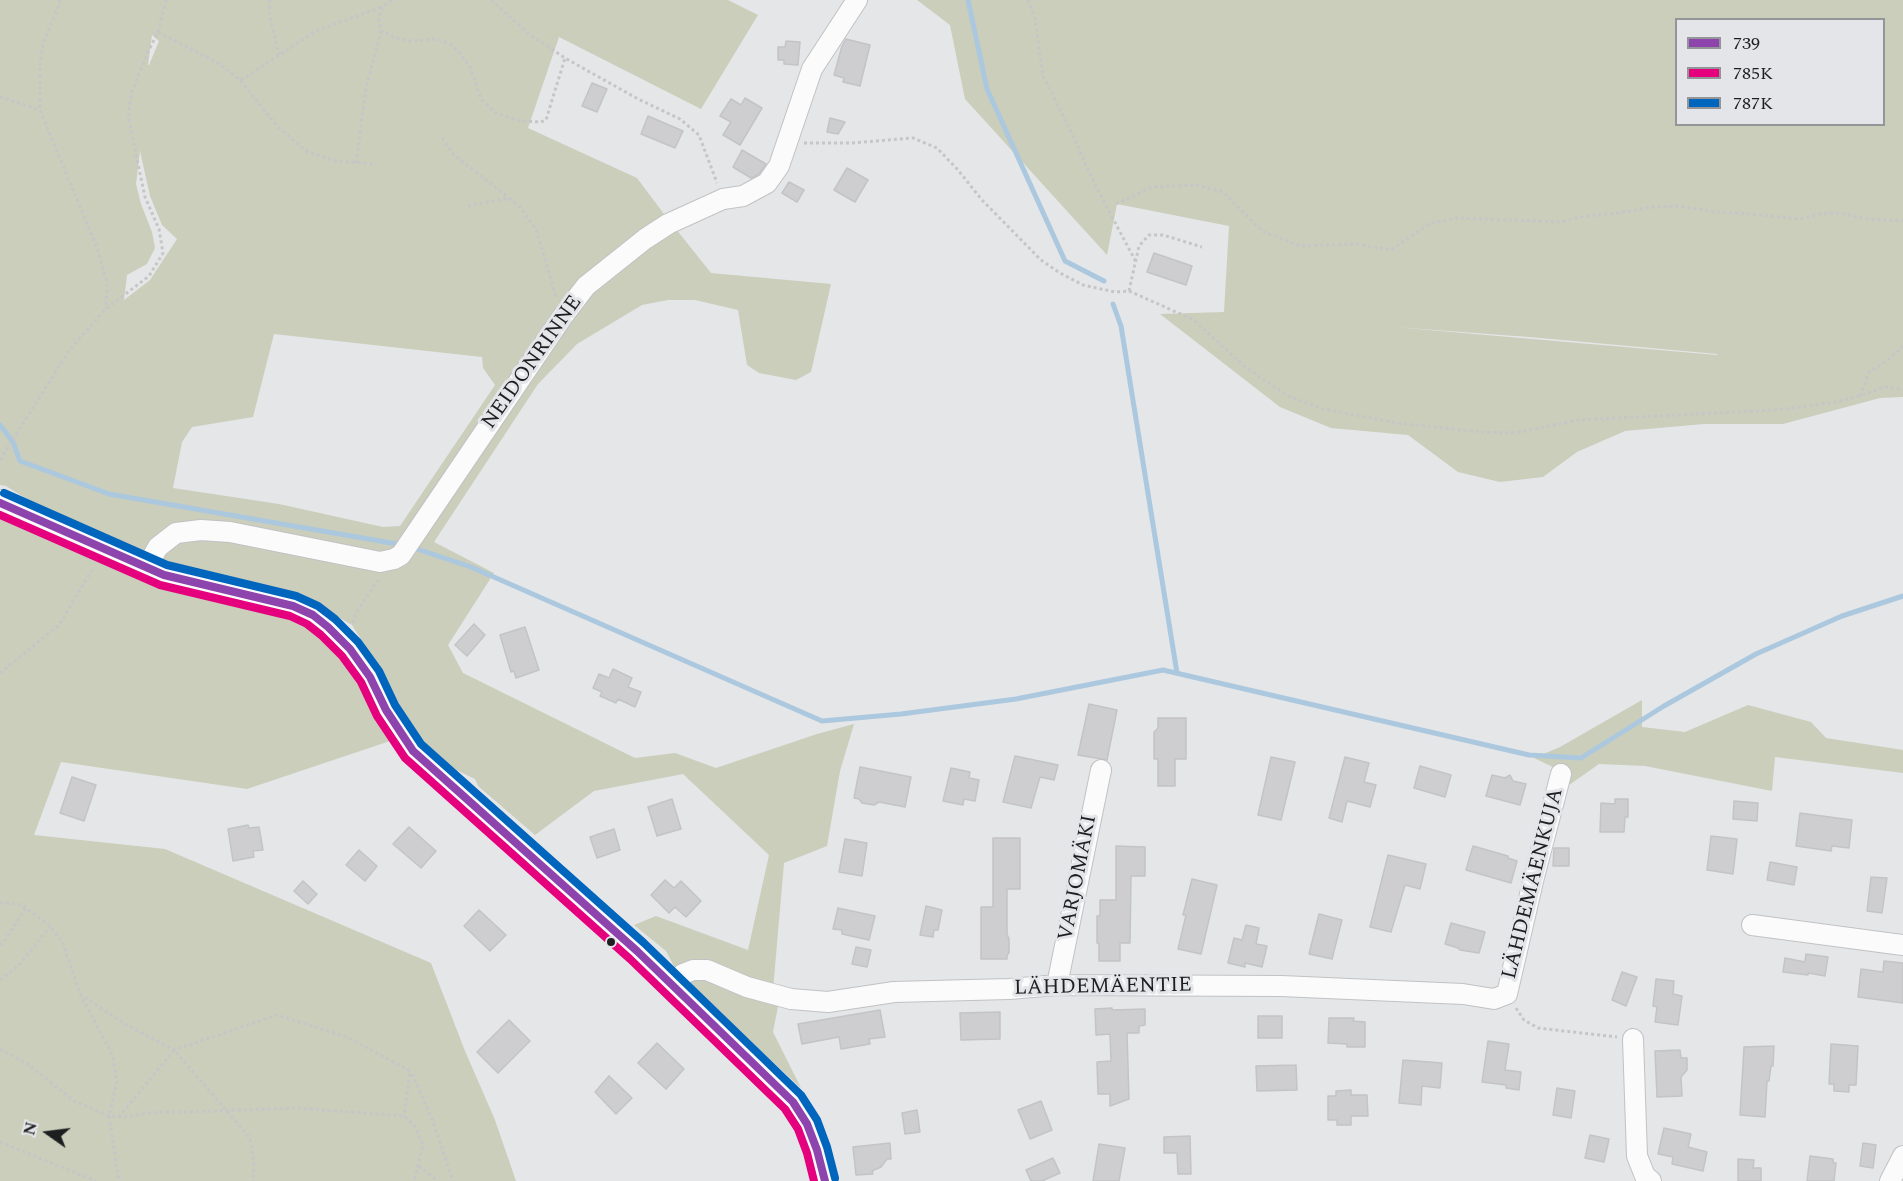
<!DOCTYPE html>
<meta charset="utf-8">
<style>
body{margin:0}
#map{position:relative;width:1903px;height:1181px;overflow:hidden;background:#e5e6e8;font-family:Spectral,serif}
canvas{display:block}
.legend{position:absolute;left:1675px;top:18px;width:210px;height:108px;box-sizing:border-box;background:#e4e5e9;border:2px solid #949598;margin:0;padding:8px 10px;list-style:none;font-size:18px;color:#1d1e1f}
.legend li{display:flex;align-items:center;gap:12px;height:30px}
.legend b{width:30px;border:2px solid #949598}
.north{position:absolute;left:18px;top:1103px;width:60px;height:60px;-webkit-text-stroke:4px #e4e5e9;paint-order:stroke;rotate:284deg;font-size:16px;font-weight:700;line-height:24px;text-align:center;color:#1d1e1f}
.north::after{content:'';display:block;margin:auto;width:21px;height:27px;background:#1d1e1f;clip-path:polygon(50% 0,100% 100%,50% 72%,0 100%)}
</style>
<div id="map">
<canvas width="1903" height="1181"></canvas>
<ul class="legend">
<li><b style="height:8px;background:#8e44ad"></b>739</li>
<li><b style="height:8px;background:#e5007d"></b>785K</li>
<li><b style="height:8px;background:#0065bd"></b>787K</li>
</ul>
<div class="north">N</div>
</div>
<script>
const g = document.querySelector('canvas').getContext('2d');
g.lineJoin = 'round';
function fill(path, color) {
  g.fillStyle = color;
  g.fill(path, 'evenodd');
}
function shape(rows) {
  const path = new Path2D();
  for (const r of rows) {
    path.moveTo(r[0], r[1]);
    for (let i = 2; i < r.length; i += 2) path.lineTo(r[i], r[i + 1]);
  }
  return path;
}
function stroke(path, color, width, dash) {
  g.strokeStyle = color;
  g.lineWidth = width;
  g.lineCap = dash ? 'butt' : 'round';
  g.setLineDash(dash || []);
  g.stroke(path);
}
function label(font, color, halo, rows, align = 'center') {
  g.font = font + ' Spectral,serif';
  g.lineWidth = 6;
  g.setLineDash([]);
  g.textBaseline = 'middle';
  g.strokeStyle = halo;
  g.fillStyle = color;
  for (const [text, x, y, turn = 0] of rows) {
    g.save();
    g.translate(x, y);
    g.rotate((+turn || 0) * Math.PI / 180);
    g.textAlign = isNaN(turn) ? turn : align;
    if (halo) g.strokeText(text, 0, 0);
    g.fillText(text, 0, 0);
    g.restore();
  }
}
const green = shape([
 [0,0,728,0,758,15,701,109,559,37,528,128,637,178,667,218,607,257,510,405,603,278,676,229,711,273,831,284,811,372,796,380,759,373,747,365,738,310,695,300,668,300,642,305,577,344,538,384,434,542,494,573,448,645,463,673,635,758,675,753,716,768,817,734,854,724,840,771,827,846,784,863,773,990,677,972,666,951,634,925,656,916,748,950,769,855,683,774,594,791,535,835,478,786,475,779,444,764,415,733,371,655,352,625,307,599,157,566,146,552,41,508,6,486,0,485],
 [152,35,159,41,149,65,148,65],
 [140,151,150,196,162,225,177,239,150,280,124,300,127,275,147,264,155,248,152,232,141,204,136,184],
 [274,334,482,357,483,368,495,385,400,526,383,527,279,504,173,488,182,442,192,427,253,417],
 [917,0,1903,0,1903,397,1880,398,1783,424,1704,424,1625,431,1577,452,1543,477,1500,482,1458,472,1408,435,1331,428,1280,407,1160,314,1224,312,1229,226,1117,204,1107,255,965,99,950,25],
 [1676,20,1884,20,1884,124,1676,124],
 [1394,327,1529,337,1717,354,1717,355],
 [0,515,126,573,184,594,290,613,310,620,369,691,390,741,247,789,61,762,34,835,165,849,431,963,465,1051,495,1120,516,1181,0,1181],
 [1642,700,1642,727,1685,732,1748,705,1811,722,1826,738,1903,750,1903,773,1775,757,1772,791,1645,766,1599,764,1562,790,1557,769,1534,758,1560,747],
 [693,974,779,1001,773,1032,801,1088,684,980]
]);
const stream = shape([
 [968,0,987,89,1065,261,1104,281],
 [1113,304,1121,326,1177,673],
 [0,425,13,442,20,461,109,494,397,544,401,546],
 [414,548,471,567,822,721,901,714,1016,699,1163,670,1529,755,1581,758,1664,706,1756,654,1842,616,1903,596]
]);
const building = shape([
 [846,39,870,45,860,86,843,82,844,78,834,75,842,46,846,39],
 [786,41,800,42,798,65,784,64,784,60,778,60,778,47,785,47,786,41],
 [592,83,607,89,597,112,582,106,592,83],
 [745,98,762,108,740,145,723,135,731,122,720,116,731,99,741,105,745,98],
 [648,116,683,131,675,148,641,134,648,116],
 [830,118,845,122,838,134,827,132,830,118],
 [742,150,766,164,759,174,751,178,733,167,742,150],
 [847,168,868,180,855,202,834,190,847,168],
 [789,182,804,190,797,202,782,193,789,182],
 [1154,253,1192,266,1186,285,1147,272,1154,253],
 [474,624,485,635,467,656,455,645,474,624],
 [525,627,539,670,516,678,514,671,511,672,500,635,525,627],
 [613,669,632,678,628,687,641,692,635,707,618,699,616,703,600,696,602,692,593,688,599,674,609,678,613,669],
 [1089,704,1117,710,1107,760,1078,755,1089,704],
 [1158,718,1186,718,1186,759,1175,759,1175,786,1158,786,1158,759,1154,759,1154,732,1158,728,1158,718],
 [1015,756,1058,765,1054,780,1040,777,1031,808,1003,802,1015,756],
 [1271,757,1295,762,1281,820,1258,815,1271,757],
 [1345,757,1369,763,1364,782,1376,785,1370,807,1347,801,1342,822,1329,818,1345,757],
 [1420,766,1451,775,1445,797,1414,788,1420,766],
 [860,767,911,777,905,807,879,802,874,805,862,803,859,799,854,798,860,767],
 [951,768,970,772,969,778,979,780,975,801,964,799,963,805,943,801,951,768],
 [1492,775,1505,778,1510,775,1513,781,1526,784,1520,805,1486,796,1492,775],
 [72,777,96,785,84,821,60,813,72,777],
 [672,799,681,829,657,836,648,807,672,799],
 [1615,799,1628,799,1628,817,1625,817,1624,832,1600,832,1601,803,1615,804,1615,799],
 [1734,801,1758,803,1757,821,1733,819,1734,801],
 [1800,813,1852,820,1849,848,1832,846,1831,851,1796,846,1800,813],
 [248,825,249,828,259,827,263,850,253,851,254,857,233,861,228,829,248,825],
 [409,827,436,851,421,868,393,844,409,827],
 [614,829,620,850,597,858,590,837,614,829],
 [1711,836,1737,839,1733,874,1707,870,1711,836],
 [993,838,1020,838,1020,889,1007,889,1007,934,1009,939,1009,953,1007,955,1007,959,981,959,981,907,993,907,993,838],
 [845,839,867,843,862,876,839,872,845,839],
 [1116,846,1145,847,1145,876,1131,876,1130,943,1120,943,1120,961,1099,961,1099,943,1097,943,1097,916,1100,916,1100,900,1116,900,1116,846],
 [1473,846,1508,856,1508,858,1517,861,1511,883,1466,870,1473,846],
 [1554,848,1569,848,1569,866,1553,866,1554,848],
 [359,850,377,866,365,881,346,865,359,850],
 [1388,855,1426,864,1420,889,1405,885,1391,932,1370,927,1388,855],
 [1770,862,1797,867,1794,885,1767,880,1770,862],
 [1871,877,1887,878,1882,913,1867,911,1871,877],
 [1192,879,1217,885,1201,954,1178,949,1186,915,1183,915,1192,879],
 [665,880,674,888,681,881,701,901,686,917,675,907,669,913,651,895,665,880],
 [303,881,317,894,308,904,294,891,303,881],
 [926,906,942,910,938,930,934,930,933,937,920,935,926,906],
 [838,908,875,916,869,940,842,934,842,930,833,929,838,908],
 [479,910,506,935,490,951,464,926,479,910],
 [1319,914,1342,920,1332,959,1309,954,1319,914],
 [1451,923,1485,932,1479,953,1460,950,1458,948,1445,944,1451,923],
 [1246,925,1259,928,1256,944,1267,946,1262,967,1245,963,1245,967,1228,963,1234,938,1242,940,1246,925],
 [856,947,871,950,867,967,852,964,856,947],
 [1806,954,1828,957,1825,976,1808,973,1808,975,1783,972,1785,958,1805,962,1806,954],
 [1884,961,1903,963,1903,1003,1858,997,1861,969,1883,972,1884,961],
 [1622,972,1637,977,1626,1006,1612,1000,1622,972],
 [1656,979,1674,981,1673,994,1682,996,1678,1025,1655,1022,1657,1007,1653,1006,1656,979],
 [1112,1008,1112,1010,1145,1009,1145,1025,1139,1026,1139,1033,1127,1033,1129,1099,1110,1106,1110,1094,1098,1094,1097,1062,1111,1061,1110,1034,1096,1035,1095,1009,1112,1008],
 [880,1010,885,1037,869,1039,870,1044,841,1049,839,1037,802,1044,798,1024,880,1010],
 [1000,1012,1000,1039,961,1040,960,1013,1000,1012],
 [1258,1016,1282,1016,1282,1038,1258,1038,1258,1016],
 [1329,1018,1354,1018,1353,1021,1365,1022,1365,1047,1347,1047,1347,1044,1328,1043,1329,1018],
 [509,1020,530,1041,498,1073,477,1052,509,1020],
 [1488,1041,1509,1044,1505,1070,1521,1072,1519,1090,1506,1088,1506,1085,1482,1082,1488,1041],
 [657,1043,684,1069,666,1089,638,1063,657,1043],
 [1831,1044,1858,1046,1856,1085,1849,1085,1849,1092,1834,1091,1834,1084,1829,1084,1831,1044],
 [1774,1046,1773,1066,1771,1066,1769,1081,1767,1081,1765,1117,1740,1115,1744,1047,1774,1046],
 [1680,1050,1681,1058,1687,1058,1687,1070,1681,1077,1682,1096,1657,1097,1655,1051,1680,1050],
 [1403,1060,1442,1063,1440,1088,1422,1086,1421,1105,1399,1103,1403,1060],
 [1296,1065,1297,1090,1257,1091,1256,1066,1296,1065],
 [609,1076,632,1098,616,1114,595,1092,609,1076],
 [1557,1088,1575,1091,1571,1118,1553,1115,1557,1088],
 [1351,1090,1351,1095,1367,1095,1368,1116,1351,1116,1351,1125,1337,1125,1337,1120,1328,1120,1328,1096,1336,1096,1336,1091,1351,1090],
 [1041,1101,1052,1130,1030,1139,1018,1110,1041,1101],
 [917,1110,920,1132,905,1134,902,1113,917,1110],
 [1664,1128,1691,1134,1688,1147,1707,1152,1703,1171,1672,1164,1673,1157,1658,1154,1664,1128],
 [1590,1135,1609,1139,1604,1162,1585,1158,1590,1135],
 [1190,1136,1191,1174,1178,1174,1177,1153,1164,1153,1164,1137,1190,1136],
 [890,1143,891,1159,887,1159,881,1167,872,1171,873,1174,856,1175,853,1147,890,1143],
 [1863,1143,1876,1145,1873,1168,1860,1166,1863,1143],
 [1099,1144,1125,1148,1119,1181,1093,1181,1099,1144],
 [1810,1156,1833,1159,1833,1163,1836,1163,1834,1181,1807,1181,1810,1156],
 [1053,1158,1060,1173,1042,1181,1031,1181,1026,1170,1053,1158],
 [1738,1159,1754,1160,1753,1168,1761,1168,1761,1181,1738,1181,1738,1159]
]);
const path = shape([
 [60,0,58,8,44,40,40,63,40,110,98,250,107,283,106,309],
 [270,0,269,12,279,55],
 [392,0,382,7,379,19,381,31,396,38,410,41,437,39,450,44,460,53,471,69,481,99,496,113,520,121,541,122,546,120,565,58],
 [491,0,529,34,565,58,638,99,680,119,699,135,717,183],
 [1028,0,1035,18,1043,76,1074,138,1095,185,1136,262],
 [158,32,220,64,241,81,277,126,306,151,336,161,376,164],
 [241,80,316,31,382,7],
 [0,97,40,110],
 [442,138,454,155,509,198],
 [804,143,852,143,913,138,937,148,958,170,982,200,1041,260,1060,273,1083,285,1115,292,1129,291,1139,246,1149,235,1163,235,1202,247],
 [356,163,366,88,381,31],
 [1116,204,1152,187,1196,185,1223,192,1262,231,1300,246,1357,244,1391,250,1429,224,1457,218,1561,222,1585,216,1619,213,1653,207,1678,206,1716,212,1752,214,1800,219,1820,214,1839,213,1867,219,1903,221],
 [468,206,509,198,519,206,536,229,556,297],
 [1129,291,1194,320,1245,367,1288,396,1323,409,1397,423,1479,432,1515,433,1578,420,1775,410,1831,403,1860,396,1883,387,1903,389],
 [1860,396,1869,372,1885,362,1903,347],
 [0,460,70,349,106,309,149,276,163,253,159,229,145,197,128,116,132,91,148,52,158,32,166,0],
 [353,623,356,613,378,580],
 [0,673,59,625,93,568],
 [0,902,22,905,50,926,63,943,80,994,113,1056,117,1082,109,1116,119,1181],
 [0,945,4,942,26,908],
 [0,980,19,965,50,927],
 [80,994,125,1024,174,1050,277,1015,347,1037,410,1071,404,1116],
 [1516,1008,1524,1020,1538,1028,1617,1037],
 [0,1049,29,1065,74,1101,109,1116,125,1117,157,1112,189,1112,295,1108,404,1116,409,1120,416,1128,423,1145,414,1181],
 [412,1074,433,1121,453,1181],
 [119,1117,174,1050,250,1138,254,1165,253,1181],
 [0,1142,96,1181],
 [419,1166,438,1181]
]);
const minor = shape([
 [146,568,158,547,176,533,201,530,230,532,380,562,394,559,401,555,563,316,586,286,645,239,668,224,723,199,743,196,767,183,779,166,812,69,857,0],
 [1752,925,1903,945],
 [672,984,683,974,693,970,707,970,747,987,791,999,828,1002,894,992,1009,989,1057,985,1281,986,1463,994,1494,999,1507,994,1534,877,1561,774],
 [1057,985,1101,770],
 [1633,1039,1637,1156,1645,1176,1651,1181],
 [1890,1181,1903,1156]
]);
const tertiary = shape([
 [0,503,104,550,164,575,293,606,313,615,328,627,350,649,370,677,386,710,413,751,637,951,793,1102,807,1124,817,1150,825,1181]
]);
const bus1 = shape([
 [0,503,164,575,293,606,313,615,328,627,350,649,370,677,386,710,413,751,637,951,793,1102,807,1124,817,1150,825,1181]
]);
const bus2 = shape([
 [0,515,160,585,290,616,307,624,321,635,342,656,361,682,377,716,405,758,630,959,785,1109,798,1129,807,1153,814,1181]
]);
const bus3 = shape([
 [4,493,167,565,296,596,318,606,335,619,358,642,379,671,395,705,421,744,644,943,801,1095,817,1120,827,1147,835,1178]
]);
const markers = [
 [611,942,5,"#1d1e1f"]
];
const streetNames = [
 ["NEIDONRINNE",533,363,-55],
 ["VARJOMÄKI",1079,878,-79],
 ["LÄHDEMÄENKUJA",1534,884,-76],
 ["LÄHDEMÄENTIE",1103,988,-1]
];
fill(green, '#cacebb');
stroke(stream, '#acc8df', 5);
fill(building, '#ceced0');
stroke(building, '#c3c4c5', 1.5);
stroke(minor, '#c1c2c3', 22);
stroke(tertiary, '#c1c2c3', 28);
stroke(path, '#c6c6c7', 3, [3, 3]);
stroke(minor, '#fbfbfc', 20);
stroke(tertiary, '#fbfbfc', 26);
stroke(bus1, '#8e44ad', 8);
stroke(bus2, '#e5007d', 8);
stroke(bus3, '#0065bd', 8);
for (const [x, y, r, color] of markers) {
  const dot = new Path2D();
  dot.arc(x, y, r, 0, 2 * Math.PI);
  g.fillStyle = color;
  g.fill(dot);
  stroke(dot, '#e4e5e9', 2);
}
label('21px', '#1d1e1f', '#e4e5e9', streetNames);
</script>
